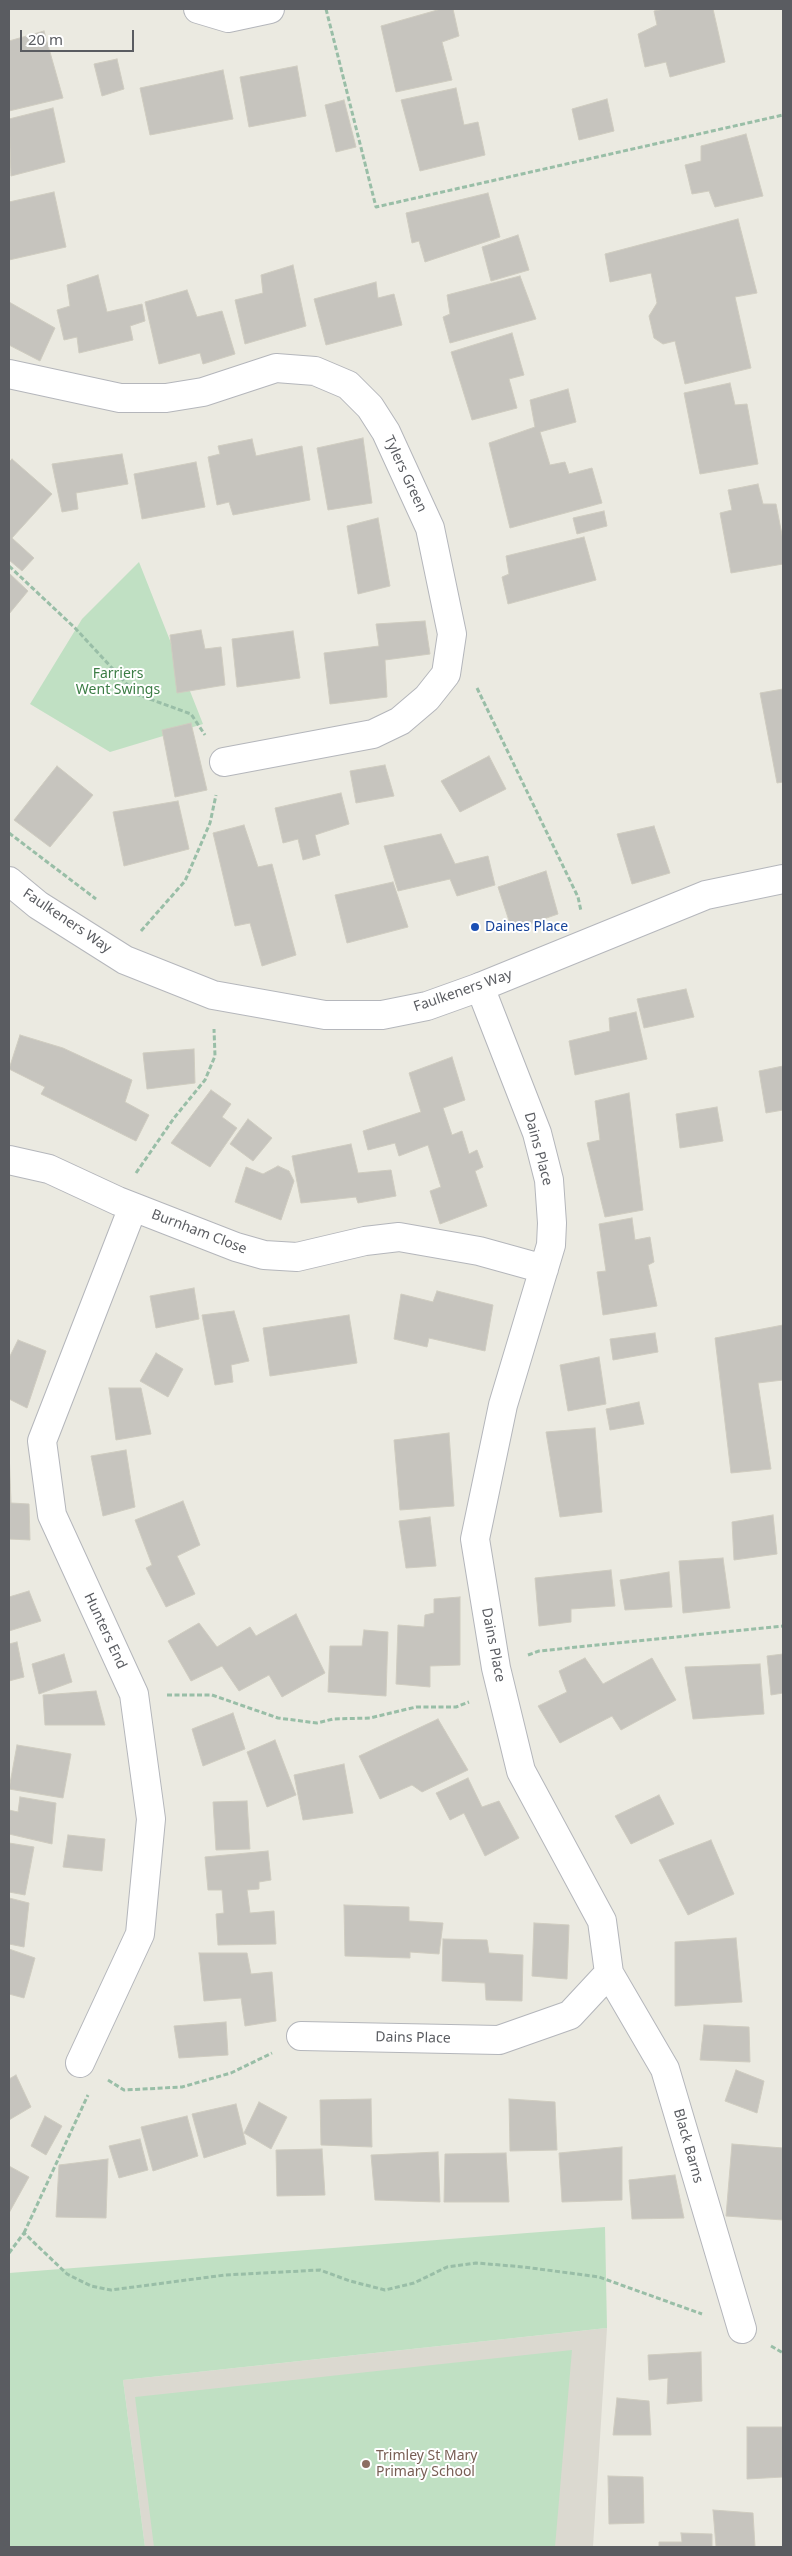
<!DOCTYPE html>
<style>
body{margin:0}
#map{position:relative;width:792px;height:2556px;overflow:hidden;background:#ebeae1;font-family:"Noto Sans",sans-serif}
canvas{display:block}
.frame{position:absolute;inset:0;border:10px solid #5a5c61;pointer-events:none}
.scale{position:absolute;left:20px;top:30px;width:114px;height:22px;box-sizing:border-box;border:2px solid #5a5c61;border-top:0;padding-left:6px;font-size:15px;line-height:18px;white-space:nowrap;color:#5a5c61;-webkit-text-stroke:4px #fff;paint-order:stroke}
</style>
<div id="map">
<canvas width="792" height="2556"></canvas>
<div class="frame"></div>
<div class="scale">20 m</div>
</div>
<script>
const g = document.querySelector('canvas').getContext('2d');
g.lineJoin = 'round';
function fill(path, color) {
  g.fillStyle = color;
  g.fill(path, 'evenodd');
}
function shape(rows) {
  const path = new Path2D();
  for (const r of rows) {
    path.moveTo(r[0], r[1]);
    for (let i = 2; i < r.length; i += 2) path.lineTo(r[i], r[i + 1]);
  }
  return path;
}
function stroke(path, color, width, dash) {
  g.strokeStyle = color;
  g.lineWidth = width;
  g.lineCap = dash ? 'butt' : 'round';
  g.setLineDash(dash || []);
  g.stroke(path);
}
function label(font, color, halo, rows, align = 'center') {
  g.font = font + ' "Noto Sans",sans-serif';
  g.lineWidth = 4;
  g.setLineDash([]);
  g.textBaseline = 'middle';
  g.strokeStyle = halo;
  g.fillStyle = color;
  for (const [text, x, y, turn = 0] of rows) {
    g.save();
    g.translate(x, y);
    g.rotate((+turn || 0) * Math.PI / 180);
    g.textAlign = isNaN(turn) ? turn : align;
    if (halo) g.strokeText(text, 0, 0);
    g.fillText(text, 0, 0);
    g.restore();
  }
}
const education = shape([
 [607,2328,593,2547,145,2547,123,2380]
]);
const green = shape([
 [139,562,203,724,110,752,30,704,82,619],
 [605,2227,607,2328,123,2380,145,2547,9,2547,9,2273],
 [572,2350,555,2547,154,2547,135,2397]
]);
const building = shape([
 [441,9,453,9,459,36,442,42,452,80,396,92,381,26,441,9],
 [665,9,713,9,725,62,670,77,666,62,645,67,638,34,657,25,654,11,665,9],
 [44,31,63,98,9,111,9,41,44,31],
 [117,59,124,89,102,96,94,64,117,59],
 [297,66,306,116,249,127,240,77,297,66],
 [223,70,233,119,150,135,140,88,223,70],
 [456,88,464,125,478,122,485,155,420,171,401,100,456,88],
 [607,99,614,131,579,140,572,109,607,99],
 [344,100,356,147,336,152,325,105,344,100],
 [53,108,65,162,11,176,9,119,53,108],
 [746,134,763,196,715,207,709,191,692,194,685,165,701,161,701,146,746,134],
 [54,192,66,247,9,260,9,202,54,192],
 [488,193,500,237,425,262,419,241,412,243,406,213,488,193],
 [738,219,757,293,735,297,751,368,685,384,675,341,663,344,654,338,649,316,657,303,651,273,610,282,605,254,738,219],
 [518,235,529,270,491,281,482,247,518,235],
 [293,265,306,326,245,344,235,300,263,293,261,275,293,265],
 [98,275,107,312,142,304,145,321,130,326,133,340,79,353,77,337,64,340,57,310,70,306,67,285,98,275],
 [520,276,536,319,450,343,443,317,450,314,447,295,520,276],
 [376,282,378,298,394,294,402,325,326,345,314,299,376,282],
 [187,290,197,317,222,311,235,354,203,364,200,353,159,364,145,302,187,290],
 [9,302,55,328,40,361,9,345,9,302],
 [512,333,524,375,509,379,517,408,472,420,451,352,512,333],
 [730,383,735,405,747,404,758,464,700,474,684,393,730,383],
 [568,389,576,422,540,432,550,465,565,462,569,474,592,468,602,503,510,528,489,443,535,427,530,400,568,389],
 [363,438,372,503,328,510,317,448,363,438],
 [252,439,256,456,302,446,310,500,233,515,229,502,217,505,208,457,220,454,218,446,252,439],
 [122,454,128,484,76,493,78,509,62,512,52,464,122,454],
 [12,459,52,494,12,538,34,558,22,571,9,560,9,462,12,459],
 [196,462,205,507,142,519,134,474,196,462],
 [758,484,763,504,776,504,783,540,783,564,731,573,720,513,732,510,728,490,758,484],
 [604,511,607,526,577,534,573,518,604,511],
 [378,518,390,586,358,594,347,526,378,518],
 [584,537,596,580,508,604,502,577,509,574,506,556,584,537],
 [9,573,28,591,9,614,9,573],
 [425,621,430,654,385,660,387,697,330,704,324,653,379,646,376,624,425,621],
 [201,630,205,649,221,647,225,685,177,693,170,635,201,630],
 [293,631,300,678,237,687,232,639,293,631],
 [783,689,783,782,777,783,760,693,783,689],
 [191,723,207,790,175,797,162,730,191,723],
 [489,756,506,789,460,812,441,781,489,756],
 [385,765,394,796,356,803,350,771,385,765],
 [57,766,93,795,50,847,14,820,57,766],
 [341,793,349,824,315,835,320,855,303,860,298,839,283,843,275,808,341,793],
 [178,801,189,849,124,866,113,812,178,801],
 [244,825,258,867,272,864,296,955,262,966,250,923,235,926,213,833,244,825],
 [654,826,670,873,632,884,617,834,654,826],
 [441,834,455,864,488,856,495,885,457,896,450,879,398,891,384,846,441,834],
 [546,871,558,914,512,930,498,887,546,871],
 [393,882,408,927,347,943,335,895,393,882],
 [686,989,694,1017,644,1028,637,999,686,989],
 [636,1012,647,1059,575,1075,569,1041,610,1031,609,1018,636,1012],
 [20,1035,63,1048,132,1080,125,1102,149,1115,136,1141,41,1094,45,1087,9,1069,20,1035],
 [194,1049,195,1083,147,1089,143,1053,194,1049],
 [452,1057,465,1100,443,1108,452,1135,462,1131,469,1154,477,1150,483,1167,475,1171,487,1206,440,1224,430,1191,441,1187,428,1145,399,1156,395,1143,368,1150,363,1131,421,1112,409,1073,452,1057],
 [783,1066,783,1110,766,1113,759,1071,783,1066],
 [211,1090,231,1104,222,1117,237,1128,210,1167,171,1143,211,1090],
 [629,1093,643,1210,605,1217,587,1143,600,1140,595,1101,629,1093],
 [717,1107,723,1141,680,1148,676,1114,717,1107],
 [248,1119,272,1138,253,1161,230,1144,248,1119],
 [351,1144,358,1173,391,1170,396,1196,358,1203,356,1197,301,1203,292,1156,351,1144],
 [278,1166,289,1171,294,1181,281,1220,235,1202,246,1167,263,1174,278,1166],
 [632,1218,635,1240,650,1237,654,1262,648,1265,657,1306,603,1315,597,1272,606,1271,599,1224,632,1218],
 [194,1288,199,1319,156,1328,150,1296,194,1288],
 [437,1291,493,1305,485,1351,429,1338,427,1347,394,1339,401,1294,433,1302,437,1291],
 [234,1311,249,1361,231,1365,233,1382,215,1385,202,1315,234,1311],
 [349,1315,357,1363,270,1376,263,1328,349,1315],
 [783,1325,783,1380,758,1383,771,1469,731,1473,715,1338,783,1325],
 [655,1333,658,1352,613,1360,610,1339,655,1333],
 [18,1340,46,1351,27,1408,9,1399,9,1358,18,1340],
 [156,1353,183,1369,168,1397,140,1381,156,1353],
 [599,1357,606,1404,568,1411,560,1365,599,1357],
 [109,1388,141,1388,151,1434,116,1440,109,1388],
 [639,1402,644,1424,610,1430,606,1409,639,1402],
 [595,1428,602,1512,560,1517,546,1432,595,1428],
 [449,1433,454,1506,400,1510,394,1440,449,1433],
 [9,1450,11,1503,29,1504,30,1540,9,1539,9,1450],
 [126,1450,135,1507,103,1516,91,1456,126,1450],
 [183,1501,200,1545,177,1556,195,1594,166,1607,146,1568,152,1565,135,1520,183,1501],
 [773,1515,777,1554,734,1560,732,1522,773,1515],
 [430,1517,436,1566,406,1568,399,1521,430,1517],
 [723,1558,730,1608,683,1613,679,1561,723,1558],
 [611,1570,615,1606,571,1609,571,1622,539,1626,535,1578,611,1570],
 [669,1572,672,1607,625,1610,620,1580,669,1572],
 [29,1591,41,1621,9,1631,9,1597,29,1591],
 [460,1597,460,1665,430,1666,430,1687,396,1684,398,1625,424,1627,425,1615,434,1613,434,1599,460,1597],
 [296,1614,325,1673,282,1697,269,1675,239,1691,222,1666,191,1681,168,1641,199,1623,217,1647,250,1627,256,1636,296,1614],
 [364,1630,388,1632,386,1696,328,1692,330,1646,362,1646,364,1630],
 [17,1642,24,1677,9,1681,9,1644,17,1642],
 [64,1654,72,1682,39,1694,32,1664,64,1654],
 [783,1654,783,1693,771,1695,767,1656,783,1654],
 [585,1658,603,1684,652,1658,676,1700,621,1730,612,1716,560,1743,538,1706,567,1692,559,1671,585,1658],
 [760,1664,764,1714,693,1719,685,1667,760,1664],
 [96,1691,105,1725,45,1725,43,1695,96,1691],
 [233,1713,245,1749,203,1766,192,1729,233,1713],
 [438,1719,468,1770,422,1792,412,1785,380,1799,359,1756,438,1719],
 [275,1740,296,1795,267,1807,247,1752,275,1740],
 [17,1745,71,1754,63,1798,9,1789,17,1745],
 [344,1764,353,1813,303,1820,294,1775,344,1764],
 [468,1778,482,1807,499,1801,519,1838,485,1856,464,1813,450,1820,436,1793,468,1778],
 [659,1795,674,1824,631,1844,615,1816,659,1795],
 [20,1797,56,1803,52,1844,9,1834,9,1810,18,1812,20,1797],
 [247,1801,250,1849,216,1850,213,1802,247,1801],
 [68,1835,105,1839,102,1871,63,1867,68,1835],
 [711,1840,734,1894,688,1915,659,1860,711,1840],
 [9,1843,34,1847,25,1895,9,1892,9,1843],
 [268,1851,271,1880,259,1882,259,1889,247,1890,250,1913,274,1911,276,1944,218,1945,216,1914,224,1913,222,1890,208,1890,205,1857,268,1851],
 [9,1898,29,1903,24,1947,9,1944,9,1898],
 [344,1905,409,1907,409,1921,443,1923,439,1954,410,1952,410,1958,345,1956,344,1905],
 [534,1923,569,1925,567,1979,532,1976,534,1923],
 [736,1938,742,2002,675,2006,675,1942,736,1938],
 [443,1939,487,1940,489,1953,523,1955,522,2001,486,2000,485,1983,442,1981,443,1939],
 [9,1949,35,1958,24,1998,9,1994,9,1949],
 [199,1953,247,1953,251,1974,272,1972,276,2021,245,2026,241,1998,204,2001,199,1953],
 [226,2022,228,2055,179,2058,174,2026,226,2022],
 [704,2025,749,2027,750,2062,700,2060,704,2025],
 [736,2070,764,2081,757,2113,725,2101,736,2070],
 [16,2075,31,2107,9,2120,9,2079,16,2075],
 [371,2099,372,2147,321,2145,320,2100,371,2099],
 [509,2099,555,2102,557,2150,510,2151,509,2099],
 [259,2102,287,2117,271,2149,244,2133,259,2102],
 [236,2104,246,2144,204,2158,192,2114,236,2104],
 [45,2116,62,2126,46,2155,31,2146,45,2116],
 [187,2116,198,2156,153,2171,141,2127,187,2116],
 [140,2139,148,2170,119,2178,109,2146,140,2139],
 [732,2144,783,2148,783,2220,726,2216,732,2144],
 [622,2147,622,2200,562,2202,559,2153,622,2147],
 [322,2149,325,2195,277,2196,276,2150,322,2149],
 [438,2152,440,2202,375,2200,371,2155,438,2152],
 [506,2153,509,2202,444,2202,445,2154,506,2153],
 [108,2159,106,2218,56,2217,59,2165,108,2159],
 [9,2166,29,2177,9,2213,9,2166],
 [675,2175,684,2218,632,2219,629,2180,675,2175],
 [701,2352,702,2401,667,2404,668,2378,649,2380,648,2355,701,2352],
 [617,2398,649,2401,651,2435,613,2435,617,2398],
 [747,2427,783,2427,783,2477,747,2479,747,2427],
 [608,2476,643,2477,644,2523,609,2524,608,2476],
 [713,2510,753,2513,755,2547,716,2546,713,2510],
 [681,2533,712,2534,712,2547,659,2547,659,2542,682,2542,681,2533]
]);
const path = shape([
 [326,9,376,207,783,115],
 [9,566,75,628,136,694,191,714,205,735],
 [477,688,578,897,581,911],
 [9,833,96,899],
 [141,931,185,881,210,823,216,795],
 [136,1173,174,1118,205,1080,215,1056,214,1029],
 [528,1655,539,1651,783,1626],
 [167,1695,212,1695,278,1718,317,1723,333,1719,370,1718,416,1707,456,1707,469,1702],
 [108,2080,124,2090,182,2087,231,2073,272,2053],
 [24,2233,88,2095],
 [9,2253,24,2233,67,2274,91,2286,111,2290,225,2275,320,2270,350,2281,385,2290,414,2283,447,2267,476,2263,524,2267,599,2277,702,2314],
 [771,2346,783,2353]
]);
const street = shape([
 [198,9,228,18,270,9],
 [9,374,120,398,166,398,203,392,276,368,315,371,348,385,370,407,386,432,430,528,452,634,446,674,427,698,400,721,373,734,224,762],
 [9,1160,49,1169,118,1201,236,1247,264,1255,297,1257,365,1241,399,1237,479,1251,544,1269],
 [609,1973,665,2069,742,2329],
 [301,2036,499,2040,570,2015,609,1973,602,1921,521,1771,496,1668,475,1539,503,1405,551,1245,552,1223,549,1180,537,1133,480,987],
 [80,2063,140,1934,151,1819,134,1694,52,1515,42,1441,133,1207]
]);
const secondary = shape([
 [9,881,38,905,125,960,213,995,325,1015,382,1015,427,1006,480,987,706,895,783,879]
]);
const markers = [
 [475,927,5,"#1a4fb4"],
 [366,2464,5,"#8d6e63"]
];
const streetNames = [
 ["Tylers Green",405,474,65],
 ["Faulkeners Way",67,921,34],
 ["Faulkeners Way",463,991,-19],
 ["Dains Place",538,1149,75],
 ["Burnham Close",199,1232,21],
 ["Hunters End",105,1631,65],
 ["Dains Place",493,1645,79],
 ["Dains Place",413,2038,1],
 ["Black Barns",688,2146,74]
];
const parkNames = [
 ["Farriers",118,674],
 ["Went Swings",118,690]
];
const transitNames = [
 ["Daines Place",485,927]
];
const educationNames = [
 ["Trimley St Mary",376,2456],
 ["Primary School",376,2472]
];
fill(education, '#dbd9d0');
fill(green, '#c0e0c3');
fill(building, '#c6c4be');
stroke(building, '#cfccc0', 1);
stroke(street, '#b4b6bb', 30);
stroke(secondary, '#b5b7bc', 30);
stroke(path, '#99bea7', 3, [5, 2.5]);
stroke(street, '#fff', 28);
stroke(secondary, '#fff', 28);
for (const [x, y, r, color] of markers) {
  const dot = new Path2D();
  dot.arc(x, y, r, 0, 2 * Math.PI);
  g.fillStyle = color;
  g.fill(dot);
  stroke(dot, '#fff', 2);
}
label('14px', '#5a5c61', '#fff', streetNames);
label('14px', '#3c7d45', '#fff', parkNames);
label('14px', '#164399', '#fff', transitNames, 'left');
label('14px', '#785e54', '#fff', educationNames, 'left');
</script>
